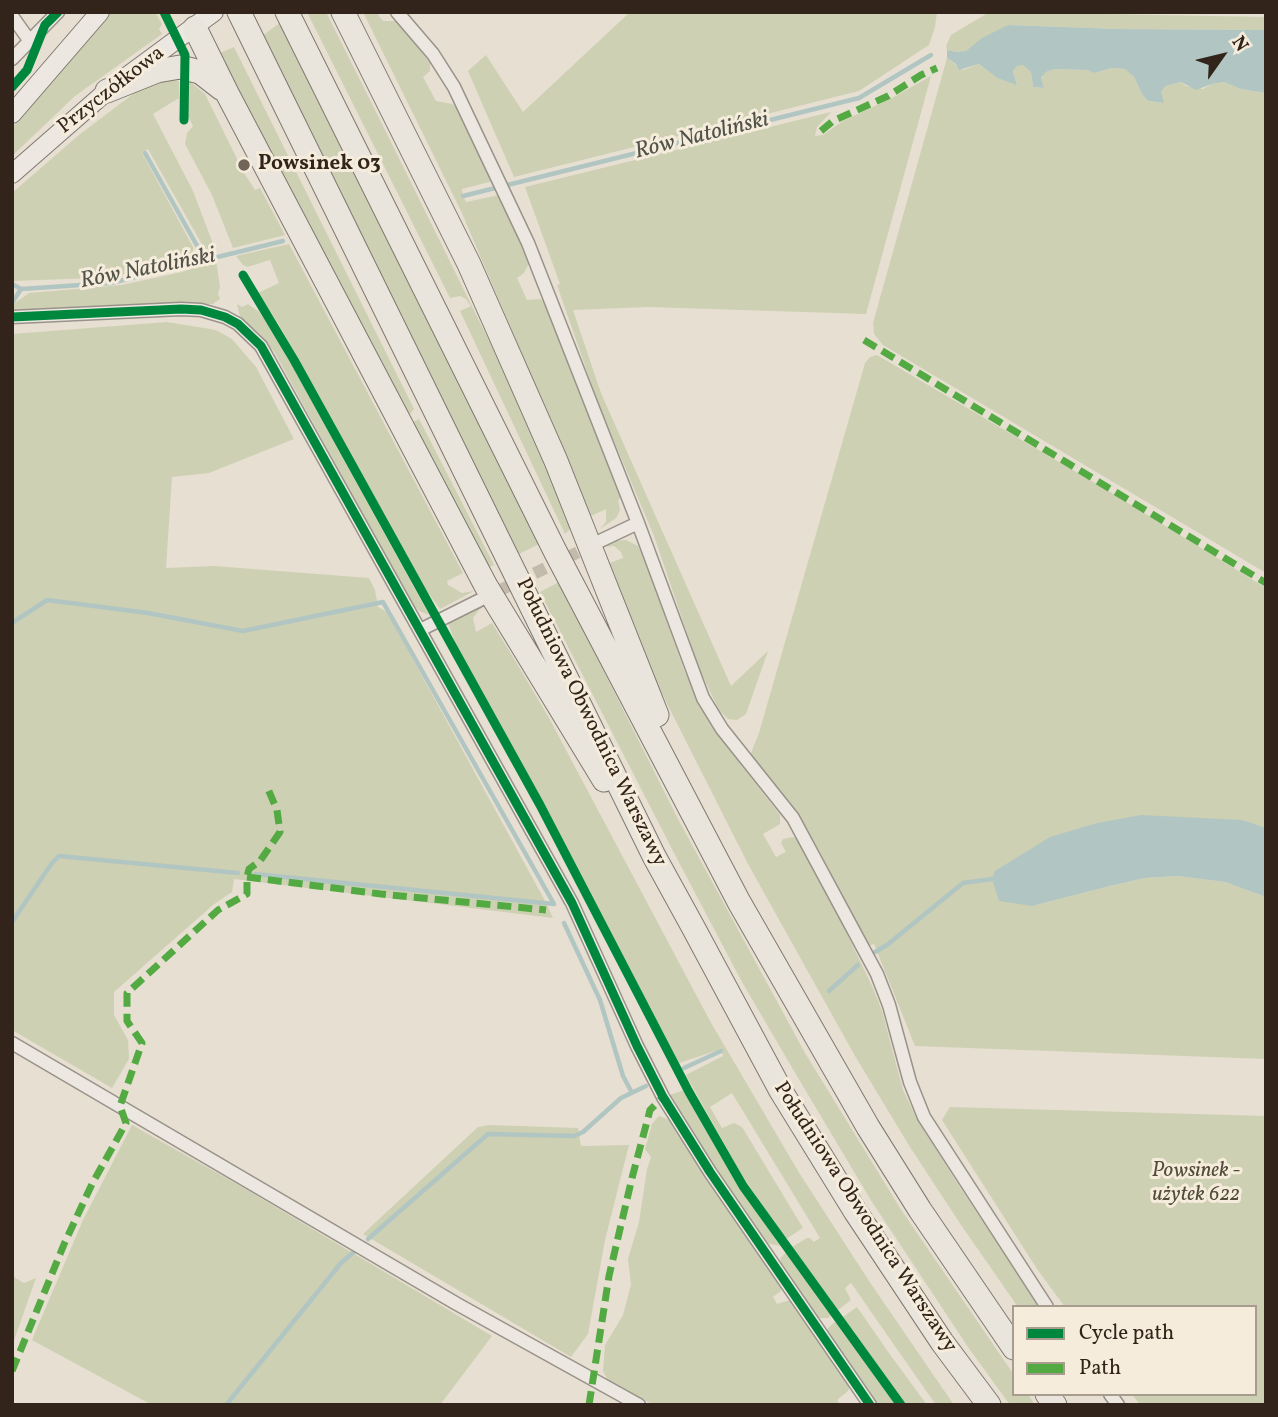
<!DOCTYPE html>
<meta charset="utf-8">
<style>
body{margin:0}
#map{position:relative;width:1278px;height:1417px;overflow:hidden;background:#e7dfd1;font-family:Vollkorn,serif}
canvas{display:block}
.frame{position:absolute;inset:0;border:14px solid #32241a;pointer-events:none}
.legend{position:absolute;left:1012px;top:1305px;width:245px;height:91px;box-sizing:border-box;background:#f5ecdc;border:2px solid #a79c8e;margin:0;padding:9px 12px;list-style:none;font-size:21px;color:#32241a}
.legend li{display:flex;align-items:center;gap:14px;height:35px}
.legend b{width:35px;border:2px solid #a79c8e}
.north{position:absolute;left:1187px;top:21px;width:70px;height:70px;-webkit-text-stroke:5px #f5ecdc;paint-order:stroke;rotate:56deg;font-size:19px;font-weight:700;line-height:28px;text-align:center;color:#32241a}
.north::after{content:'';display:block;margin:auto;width:24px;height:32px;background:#32241a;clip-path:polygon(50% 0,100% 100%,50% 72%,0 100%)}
</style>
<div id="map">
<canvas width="1278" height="1417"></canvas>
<div class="frame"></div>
<ul class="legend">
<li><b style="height:9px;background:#00873e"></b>Cycle path</li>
<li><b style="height:9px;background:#54aa42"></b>Path</li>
</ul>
<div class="north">N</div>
</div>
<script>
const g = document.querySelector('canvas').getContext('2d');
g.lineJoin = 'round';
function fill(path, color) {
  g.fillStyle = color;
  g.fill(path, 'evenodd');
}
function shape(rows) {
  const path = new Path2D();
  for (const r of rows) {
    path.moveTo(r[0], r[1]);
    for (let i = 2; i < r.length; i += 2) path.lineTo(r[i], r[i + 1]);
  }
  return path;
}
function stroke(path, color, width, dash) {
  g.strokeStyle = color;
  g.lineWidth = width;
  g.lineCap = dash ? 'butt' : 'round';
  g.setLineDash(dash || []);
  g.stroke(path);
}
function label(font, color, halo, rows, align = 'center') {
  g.font = font + ' Vollkorn,serif';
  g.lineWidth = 6;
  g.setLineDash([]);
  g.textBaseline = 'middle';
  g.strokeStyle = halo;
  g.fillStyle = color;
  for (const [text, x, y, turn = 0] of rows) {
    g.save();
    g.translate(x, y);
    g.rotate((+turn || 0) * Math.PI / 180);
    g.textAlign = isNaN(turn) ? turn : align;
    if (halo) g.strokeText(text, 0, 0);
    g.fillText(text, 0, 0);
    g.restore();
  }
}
const green = shape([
 [112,12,155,12,162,24,159,29,162,34,75,96,12,156,12,128],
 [307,12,326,12,388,136,499,361,551,474,572,527,565,534,460,311,471,306,466,299,460,296,450,298],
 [363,12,380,12,378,15,383,21,398,21,430,63,430,71,423,77,436,101,453,104,457,109,493,181,462,189,463,196,466,202,499,195,529,263,524,273,517,278,527,300,540,299,547,303,621,498,618,500,620,510,616,518,600,529,606,522,606,509,591,516,461,211],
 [630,12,937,12,935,27,929,45,859,91,514,177,468,71,486,55,523,112],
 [996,12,1266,17,1266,30,1118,29,1008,25,966,51,957,52,947,50,946,46,951,35,986,14],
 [281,22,539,544,519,554,262,36],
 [234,47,414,409,410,414,411,423,419,419,494,565,487,568,218,54],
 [947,58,963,70,979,64,997,78,1017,84,1013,71,1017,66,1023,65,1031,72,1033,87,1043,88,1041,79,1046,72,1054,69,1087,70,1094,73,1112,68,1126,69,1134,77,1142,94,1148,101,1163,103,1161,92,1166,86,1181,82,1186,86,1203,89,1212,84,1224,82,1241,89,1266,93,1266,573,883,345,874,334,873,323],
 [931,76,866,314,648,307,573,310,601,393,731,686,768,651,746,714,737,720,728,719,719,710,700,671,654,536,598,403,557,285,560,284,525,187,831,112,817,127,815,136,823,135,843,121,892,98],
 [154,78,175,78,179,82,179,98,153,114,193,191,215,249,207,250,203,246,148,149,142,153,193,247,193,255,125,274,95,278,12,281,12,193,79,135],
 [189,81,205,94,244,173,255,190,260,188,285,235,233,248,212,195,185,144,187,133,193,126,188,116],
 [289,244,463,573,447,581,448,585,462,593,474,591,440,609,424,587,278,323,258,293,279,283,270,260,247,267,243,265,236,256],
 [216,260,220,287,218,294,220,299,213,304,165,303,12,310,12,305,29,293,122,285,182,272],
 [237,304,242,307,248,304,259,312,272,329,429,615,419,611,411,602,275,353,261,335,240,317],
 [167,322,216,330,232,339,256,367,294,439,209,473,172,477,166,568,214,566,369,578,375,590,378,607,387,612,544,899,553,918,234,879,232,892,213,905,114,992,114,1015,128,1040,129,1059,112,1088,12,1030,12,334],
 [877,355,1110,492,1266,588,1266,828,1243,820,1032,906,1110,886,1145,878,1177,876,1225,882,1266,897,1266,1059,915,1046,874,944,868,946,820,852,789,801,755,762,751,753,759,733,865,363,870,357],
 [626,540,638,546,645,560,684,670,705,714,731,752,780,815,780,824,763,834,776,857,786,852,781,843,783,839,794,837,798,841,834,907,873,988,882,1011,903,1090,917,1119,959,1186,1040,1307,1018,1307,961,1225,910,1147,855,1056,748,864,648,666,610,563,623,558,621,552,614,546,602,547,614,541],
 [559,582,678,819,805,1053,900,1208,1014,1375,1014,1394,1028,1394,1035,1405,1010,1405,968,1347,872,1202,794,1071,742,982,673,851,540,592],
 [483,605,484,607,479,610,473,618,476,632,492,623,513,657,549,718,710,1021,798,1171,869,1281,954,1405,936,1405,851,1283,845,1288,851,1300,838,1310,792,1247,807,1238,810,1238,814,1242,820,1238,732,1093,710,1107,722,1128,734,1123,742,1127,803,1228,786,1239,744,1179,686,1075,723,1056,721,1049,679,1063,544,805,457,647,448,623],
 [684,1090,742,1190,780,1246,766,1243,700,1148,670,1095],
 [950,1107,1266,1116,1266,1405,1140,1405,1132,1394,1255,1394,1255,1307,1065,1307,1037,1269,942,1120],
 [659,1116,669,1120,781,1286,781,1291,773,1297,777,1304,790,1300,850,1386,848,1391,837,1400,840,1405,654,1405,609,1382,603,1371,605,1345,623,1315,631,1285,628,1259,639,1222,647,1169,651,1157,645,1149,652,1124],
 [132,1125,242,1187,492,1336,440,1405,152,1405,32,1340,83,1220],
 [489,1125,578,1128,581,1146,629,1145,605,1240,588,1334,571,1357,363,1234,478,1127],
 [786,1252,832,1315,828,1318,818,1318,782,1265,780,1259],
 [12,1276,24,1283,36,1278,12,1346],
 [857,1307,889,1353,927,1405,906,1405,843,1317],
 [836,1321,896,1405,877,1405,827,1332,828,1328]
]);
const water = shape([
 [1008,25,1118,29,1266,30,1266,93,1241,89,1224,82,1212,84,1196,90,1181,82,1166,86,1161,92,1164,103,1148,101,1142,94,1134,77,1125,69,1112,68,1094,73,1087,70,1054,69,1046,72,1041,78,1044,88,1033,87,1031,72,1023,65,1017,66,1013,71,1017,85,997,78,979,64,959,70,956,64,947,58,947,50,957,52,966,51,982,38],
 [1141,815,1243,820,1266,828,1266,897,1225,882,1177,876,1145,878,1110,886,1032,906,999,901,992,879,995,871,1050,837,1097,823]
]);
const stream = shape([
 [145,153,205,260],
 [463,196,859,98,931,55],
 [12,284,21,289,111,283,283,241],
 [12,303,21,289],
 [12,623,47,600,148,613,243,631,383,602,554,904,255,874],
 [12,922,52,863,59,856,238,873],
 [564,923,600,1000,623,1076,631,1091],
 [875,952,887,945,963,883,992,879],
 [829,991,858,965],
 [684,1068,721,1051],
 [368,1239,488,1134,574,1136,583,1132,621,1098,646,1086],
 [226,1405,341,1263,355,1251]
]);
const minorTunnel = shape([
 [486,597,593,545]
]);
const minor = shape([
 [397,12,433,54,454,87,528,243,638,523,703,698,722,729,793,818,877,974,889,1005,910,1082,924,1117,1047,1307],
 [12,16,29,40],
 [12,59,58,12],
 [12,317,181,309,201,310,225,317,238,324,261,346,572,903,637,1046,663,1097,710,1172,870,1405],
 [600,541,638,523],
 [420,630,480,600],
 [12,1043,457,1304,639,1405],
 [1110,1394,1118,1405]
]);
const secondary = shape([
 [12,114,100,12],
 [12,174,107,91,214,12]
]);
const motorway = shape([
 [239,12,654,856,693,927,781,1091,855,1211,942,1342,989,1405],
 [287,12,555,551,739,902,868,1127,920,1210,1014,1348],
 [343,12,469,264,556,461,657,715],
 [195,28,227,93,486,586,604,780],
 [107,91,157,71,180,67,200,72,222,89],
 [1047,1394,1055,1405]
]);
const quiet = shape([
 [821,131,833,121,888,96,921,75,937,68],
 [864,340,1266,583],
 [247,877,381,894,546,910],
 [12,1371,65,1242,92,1184,126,1123,120,1106,142,1043,127,1021,127,993,218,910,247,894,247,877,249,869,260,861,280,832,277,810,268,789],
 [589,1405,609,1276,632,1178,650,1110,663,1097]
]);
const cycleway = shape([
 [164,12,185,55,184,120],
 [12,87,27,70,45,25,58,12],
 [243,275,294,360,540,805,689,1092,743,1186,901,1405],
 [12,317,181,309,201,310,225,317,238,324,261,346,572,903,637,1046,663,1097,710,1172,870,1405]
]);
const markers = [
 [244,165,7,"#71655a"]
];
const streetNames = [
 ["Przyczółkowa",112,91,-38],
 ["Południowa Obwodnica Warszawy",590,723,64],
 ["Południowa Obwodnica Warszawy",864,1218,57]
];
const poiNames = [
 ["Powsinek 03",258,165]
];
const parkNames = [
 ["Powsinek -",1196,1172],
 ["użytek 622",1196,1196]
];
const waterNames = [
 ["Rów Natoliński",702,137,-14],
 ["Rów Natoliński",148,270,-11]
];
fill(green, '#cdd0b2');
fill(water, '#b1c6c2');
stroke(stream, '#b1c6c2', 4.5);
stroke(minorTunnel, '#c3baac', 12, [12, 6]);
stroke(minor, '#98928a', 15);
stroke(secondary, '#7f7971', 20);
stroke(motorway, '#7f7971', 25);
stroke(minor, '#ece8e1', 12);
stroke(secondary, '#ece8e1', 18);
stroke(motorway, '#e9e4dc', 23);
stroke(quiet, '#54aa42', 7, [14, 7]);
stroke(cycleway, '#00873e', 9);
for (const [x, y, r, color] of markers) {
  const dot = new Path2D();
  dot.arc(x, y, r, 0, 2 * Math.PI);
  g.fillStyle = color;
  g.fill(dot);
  stroke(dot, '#f5ecdc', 2.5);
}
label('21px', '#32241a', '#f5ecdc', streetNames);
label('bold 21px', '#32241a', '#f5ecdc', poiNames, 'left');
label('italic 21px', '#544c3a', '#f5ecdc', parkNames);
label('italic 23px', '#51524a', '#f5ecdc', waterNames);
</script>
